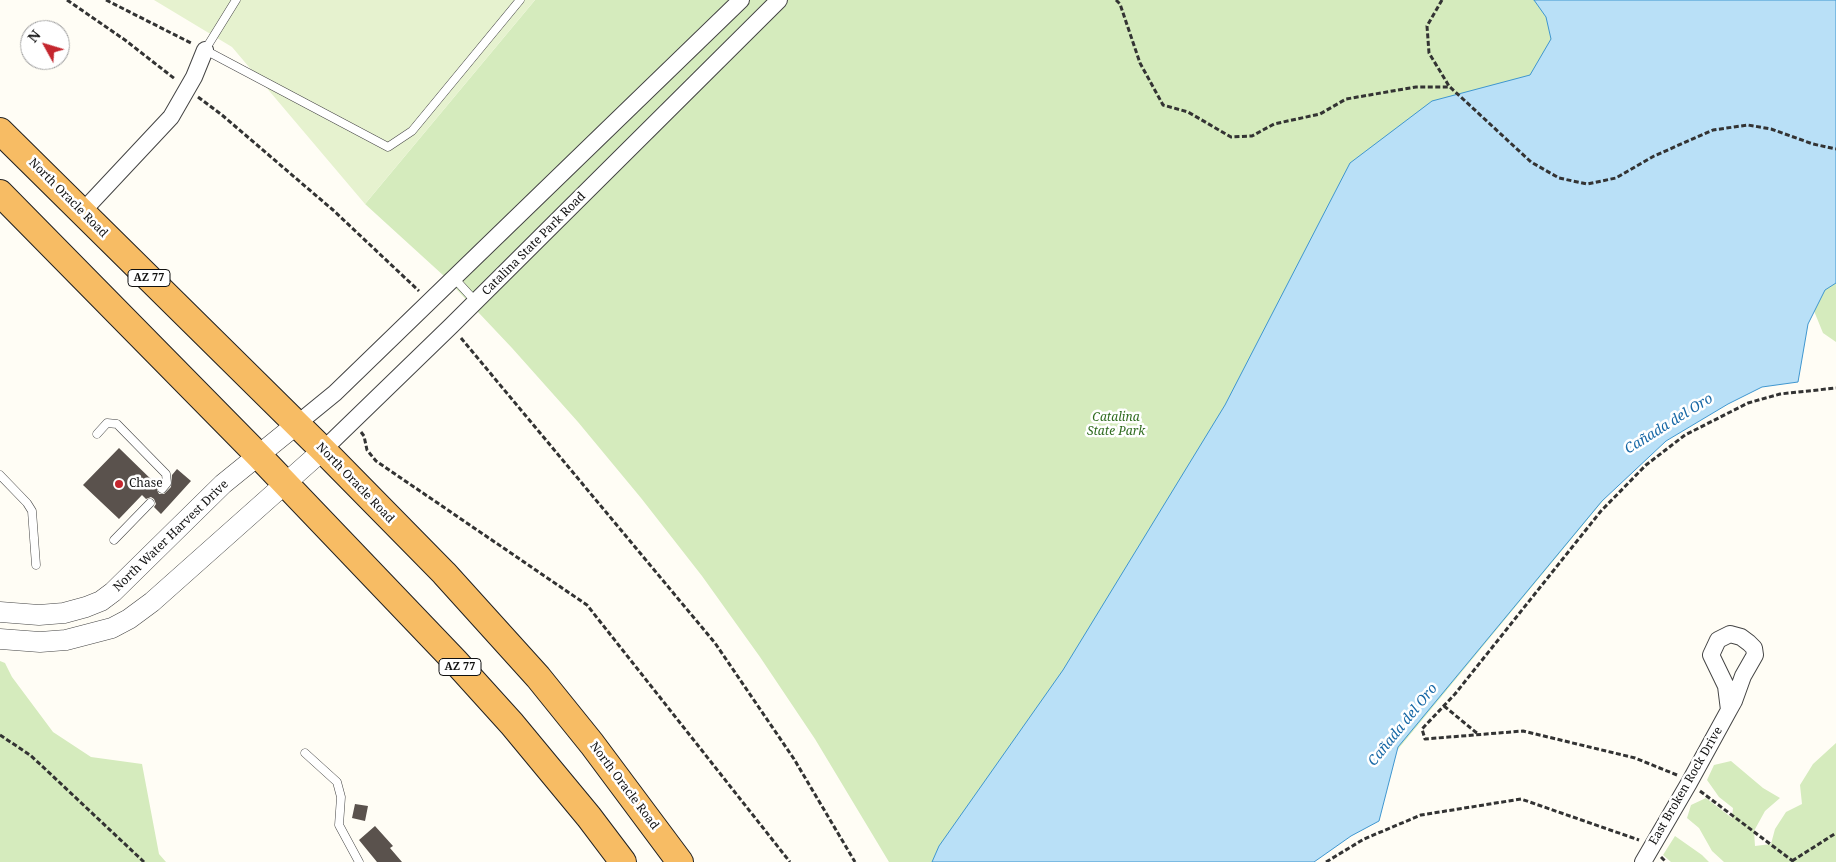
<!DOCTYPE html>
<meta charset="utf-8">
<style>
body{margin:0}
#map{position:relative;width:1836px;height:862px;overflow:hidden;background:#fffdf5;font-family:"Noto Serif",serif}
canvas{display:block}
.north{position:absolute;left:20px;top:20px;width:50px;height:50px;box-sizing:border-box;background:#fff;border:1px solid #a0a0a0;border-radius:50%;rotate:309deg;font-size:14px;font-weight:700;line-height:20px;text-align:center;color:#111}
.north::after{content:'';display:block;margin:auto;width:18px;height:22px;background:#c4262e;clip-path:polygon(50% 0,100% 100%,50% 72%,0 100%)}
</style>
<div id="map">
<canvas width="1836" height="862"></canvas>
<div class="north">N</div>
</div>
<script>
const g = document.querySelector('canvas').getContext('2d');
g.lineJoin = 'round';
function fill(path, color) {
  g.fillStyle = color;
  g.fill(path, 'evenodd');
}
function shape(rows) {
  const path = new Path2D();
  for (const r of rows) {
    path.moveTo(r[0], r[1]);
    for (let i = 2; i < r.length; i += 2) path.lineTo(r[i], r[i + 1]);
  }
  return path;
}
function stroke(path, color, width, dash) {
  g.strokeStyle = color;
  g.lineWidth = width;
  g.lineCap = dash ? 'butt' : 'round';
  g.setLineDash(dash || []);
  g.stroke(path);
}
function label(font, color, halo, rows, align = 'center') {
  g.font = font + ' "Noto Serif",serif';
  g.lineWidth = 5;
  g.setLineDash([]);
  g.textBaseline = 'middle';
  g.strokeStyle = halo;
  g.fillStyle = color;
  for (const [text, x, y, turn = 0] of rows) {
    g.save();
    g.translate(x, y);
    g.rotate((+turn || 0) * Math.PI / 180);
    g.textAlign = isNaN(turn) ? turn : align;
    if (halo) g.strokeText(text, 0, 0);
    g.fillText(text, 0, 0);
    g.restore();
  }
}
const green = shape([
 [535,0,1836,0,1836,218,1305,862,889,862,815,739,760,657,702,576,641,498,578,422,512,348,444,276,365,204],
 [1836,274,1836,342,1823,333,1812,306],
 [0,661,5,663,12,677,53,732,91,757,142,764,159,854,166,862,0,862],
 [1836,743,1836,862,1724,862,1712,851,1699,828,1687,818,1691,805,1706,798,1732,818,1733,808,1719,797,1707,780,1714,765,1731,761,1763,788,1780,798,1765,811,1754,831,1755,846,1771,844,1775,829,1786,812,1802,804,1800,785,1813,764],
 [1675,836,1702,855,1709,862,1671,862,1663,855]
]);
const pitch = shape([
 [154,0,535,0,365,204,232,47]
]);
const water = shape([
 [1534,0,1836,0,1836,283,1825,290,1808,324,1798,382,1762,387,1728,404,1666,441,1602,501,1398,747,1379,821,1351,836,1314,862,932,862,939,846,1063,670,1225,405,1350,163,1432,101,1530,75,1551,39,1546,17,1534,0]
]);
const building = shape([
 [119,448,158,486,157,490,159,494,164,494,171,487,172,475,177,469,191,481,161,514,154,507,156,504,154,499,151,497,146,499,142,495,119,519,83,485],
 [355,804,368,806,365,821,352,818],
 [375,826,393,846,390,848,402,862,377,862,359,840]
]);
const path = shape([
 [67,0,125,40,175,79],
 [106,0,191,43],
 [1116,0,1120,4,1140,63,1163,105,1188,112,1231,137,1252,136,1274,124,1320,114,1346,99,1416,87,1450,87,1531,162,1559,178,1587,184,1616,178,1654,156,1713,130,1748,125,1771,129,1813,144,1836,149],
 [1442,0,1427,26,1429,53,1449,86],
 [198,97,222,115,333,210,419,291],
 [461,338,715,643,794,759,855,862],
 [361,432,364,436,367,450,376,461,587,605,790,862],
 [1444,706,1478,734],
 [0,735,30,755,41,765,144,862],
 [1677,775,1635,758,1523,731,1425,739,1422,729,1455,694,1601,511,1646,465,1685,435,1748,403,1780,394,1836,388],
 [1700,791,1794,862],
 [1661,857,1666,862],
 [1792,861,1836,833],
 [1326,862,1364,839,1421,815,1521,799,1639,840]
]);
const service = shape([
 [236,0,205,50,388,147,412,131,520,0],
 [454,278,476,302],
 [97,434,107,423,117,424,166,474,167,483,162,489],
 [0,475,27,503,32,511,36,565],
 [114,540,150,503],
 [305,753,337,782,341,797,339,825,359,862]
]);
const minor = shape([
 [82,212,171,117,194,77,205,50],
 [297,424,335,393,741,0],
 [323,450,451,326,779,0],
 [1643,862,1689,783,1729,710,1734,701,1743,676,1755,655,1754,648,1749,643,1741,637,1730,634,1718,640,1711,655,1726,686,1729,710]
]);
const tertiary = shape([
 [0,612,39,615,64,613,86,607,101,601,113,592,223,484,297,424],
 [0,639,40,642,66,640,112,628,129,619,152,602,323,450]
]);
const trunk = shape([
 [0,131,323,450,444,573,538,677,592,744,680,862],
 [0,193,259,456,455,661,512,724,589,817,623,862]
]);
const markers = [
 [119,484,5,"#c4262e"]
];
const shields = [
 [149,278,42],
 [460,667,42]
];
const shieldNames = [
 ["AZ 77",149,278],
 ["AZ 77",460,667]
];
const streetNames = [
 ["North Oracle Road",68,198,45],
 ["Catalina State Park Road",534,244,-45],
 ["North Oracle Road",355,483,46],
 ["North Water Harvest Drive",171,536,-44],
 ["North Oracle Road",624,786,53],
 ["East Broken Rock Drive",1686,786,-60]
];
const parkNames = [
 ["Catalina",1116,418],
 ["State Park",1116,432]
];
const poiNames = [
 ["Chase",129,484]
];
const waterNames = [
 ["Cañada del Oro",1669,424,-32],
 ["Cañada del Oro",1403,725,-51]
];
fill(green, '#d5ebbd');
fill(pitch, '#e6f2cf');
fill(water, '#b9e0f7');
stroke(water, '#3f96cf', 1);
fill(building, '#5a524d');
stroke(service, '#444', 9);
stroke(minor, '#444', 18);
stroke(tertiary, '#444', 21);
stroke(trunk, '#222', 28);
stroke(path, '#333', 3, [5, 2.5]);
stroke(service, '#fff', 8);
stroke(minor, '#fff', 16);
stroke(tertiary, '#fff', 20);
stroke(trunk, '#f7bc64', 26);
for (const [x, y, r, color] of markers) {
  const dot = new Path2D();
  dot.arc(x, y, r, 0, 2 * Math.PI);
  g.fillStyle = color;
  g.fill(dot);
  stroke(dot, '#fff', 2);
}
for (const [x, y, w] of shields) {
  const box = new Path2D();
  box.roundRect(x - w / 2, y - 8.5, w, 17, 4);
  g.fillStyle = '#fff';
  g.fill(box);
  stroke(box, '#111', 1);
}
label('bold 11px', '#111', null, shieldNames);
label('12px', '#111', '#fff', streetNames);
label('italic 12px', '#2f6b1f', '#fff', parkNames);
label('12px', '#111', '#fff', poiNames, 'left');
label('italic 14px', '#1768a6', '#fff', waterNames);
</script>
